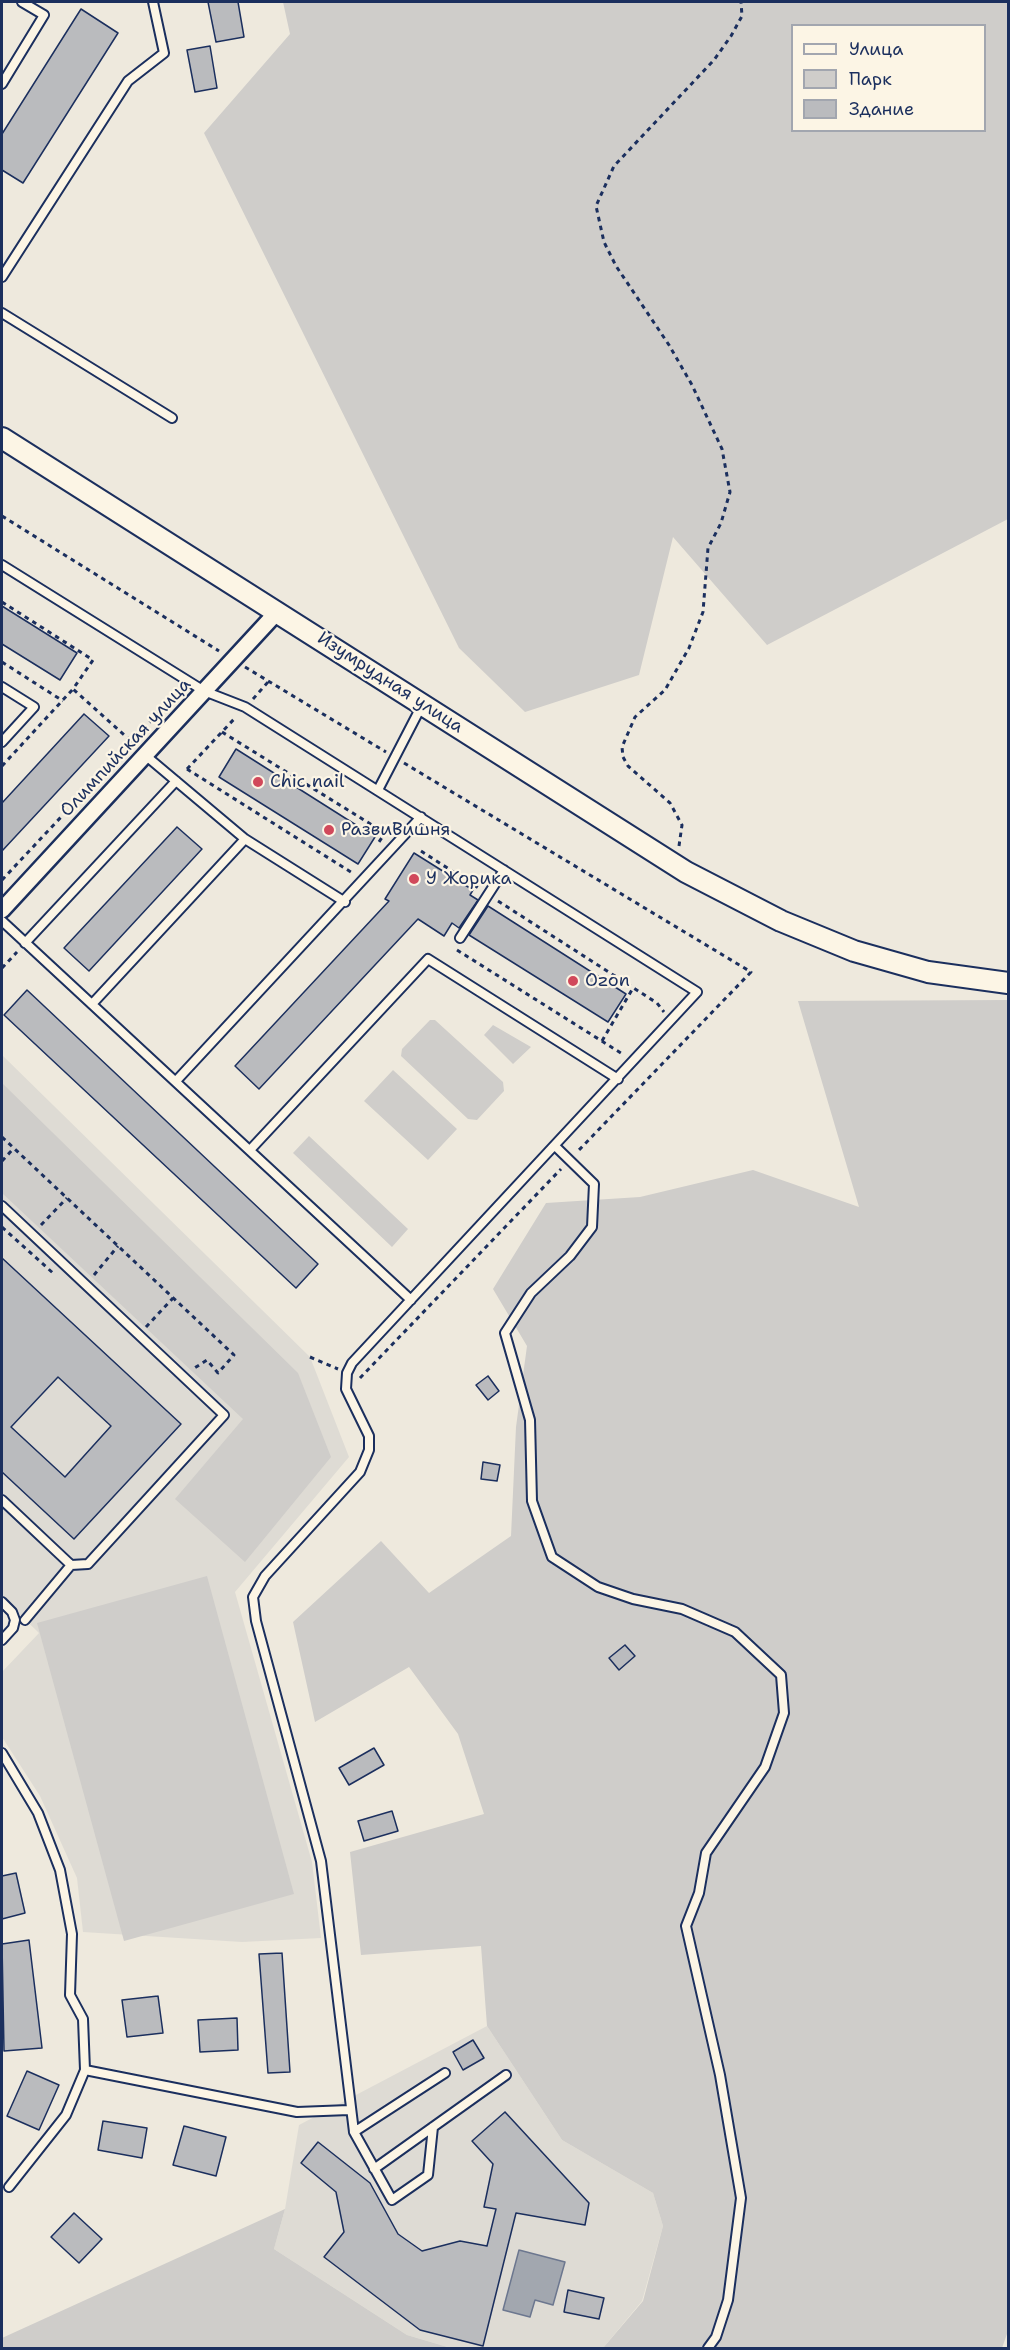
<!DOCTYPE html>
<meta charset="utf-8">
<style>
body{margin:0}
#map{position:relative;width:1010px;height:2350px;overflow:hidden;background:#eee9dd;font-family:"Shantell Sans",sans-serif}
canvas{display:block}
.frame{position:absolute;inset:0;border:3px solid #1b2f5e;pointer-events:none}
.legend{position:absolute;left:791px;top:24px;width:195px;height:108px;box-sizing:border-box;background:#fcf5e5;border:2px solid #a2a6af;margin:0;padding:8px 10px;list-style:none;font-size:18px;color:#1b2f5e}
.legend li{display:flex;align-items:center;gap:12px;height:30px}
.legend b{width:30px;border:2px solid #a2a6af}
</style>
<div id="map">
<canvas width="1010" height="2350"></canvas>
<div class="frame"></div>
<ul class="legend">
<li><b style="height:8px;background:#fcf5e5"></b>Улица</li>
<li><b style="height:16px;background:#cfcdca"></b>Парк</li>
<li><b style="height:16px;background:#babbbe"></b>Здание</li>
</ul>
</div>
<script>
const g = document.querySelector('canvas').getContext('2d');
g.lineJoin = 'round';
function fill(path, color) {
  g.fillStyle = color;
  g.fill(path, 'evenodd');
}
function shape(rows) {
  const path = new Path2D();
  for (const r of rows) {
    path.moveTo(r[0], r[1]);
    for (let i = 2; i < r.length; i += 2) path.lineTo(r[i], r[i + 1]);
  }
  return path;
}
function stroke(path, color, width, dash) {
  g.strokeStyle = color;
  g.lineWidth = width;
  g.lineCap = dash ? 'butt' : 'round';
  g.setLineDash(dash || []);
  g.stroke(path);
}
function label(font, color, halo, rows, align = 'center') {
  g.font = font + ' "Shantell Sans",sans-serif';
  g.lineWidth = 4.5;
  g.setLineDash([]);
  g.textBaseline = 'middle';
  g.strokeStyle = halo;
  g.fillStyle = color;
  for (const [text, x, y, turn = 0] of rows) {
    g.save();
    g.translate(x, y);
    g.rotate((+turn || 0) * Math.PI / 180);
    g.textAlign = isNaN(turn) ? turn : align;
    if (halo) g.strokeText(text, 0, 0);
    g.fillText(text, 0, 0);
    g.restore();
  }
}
const built = shape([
 [2,1055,310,1357,349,1457,235,1592,312,1862,321,1938,242,1942,83,1932,77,1878,40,1796,2,1737,2,1672,39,1633,2,1597],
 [487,2026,562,2140,653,2193,663,2226,642,2301,603,2348,451,2348,407,2335,274,2249,285,2209,299,2125]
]);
const green = shape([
 [283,2,1008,2,1008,519,767,645,673,537,639,675,525,712,459,648,204,133,290,34],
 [792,26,984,26,984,130,792,130],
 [1008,1000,1008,2331,1002,2348,603,2348,643,2301,663,2226,653,2193,562,2140,487,2026,481,1946,361,1955,350,1852,484,1814,458,1734,409,1667,315,1722,293,1622,381,1541,429,1593,511,1536,516,1427,527,1346,493,1289,546,1203,640,1197,753,1170,859,1207,798,1001],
 [430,1020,435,1020,503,1082,504,1091,477,1120,468,1119,401,1056,402,1049],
 [493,1025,531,1047,513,1064,484,1035],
 [393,1070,457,1129,428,1160,364,1101],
 [2,1083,298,1373,331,1457,245,1562,175,1499,243,1419,2,1193],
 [309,1136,408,1229,392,1247,293,1153],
 [207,1576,294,1894,124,1941,37,1623],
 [285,2209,274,2249,407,2335,451,2348,2,2348,2,2338]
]);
const water = shape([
 [519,2250,565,2262,553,2305,535,2300,530,2317,503,2310,519,2250]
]);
const building = shape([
 [208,2,238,2,244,37,216,42,208,2],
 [81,9,118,33,23,183,2,170,2,134,81,9],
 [210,46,217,88,195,92,187,50,210,46],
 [2,606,77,653,60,680,2,644,2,606],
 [84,714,109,736,2,851,2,803,84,714],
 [236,749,375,837,358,864,219,777,236,749],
 [177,827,202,849,89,971,64,948,177,827],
 [414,853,473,890,470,895,478,900,459,928,452,923,444,936,418,919,259,1089,235,1066,389,901,385,899,414,853],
 [488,906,626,994,608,1022,469,935,488,906],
 [27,990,318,1264,296,1288,4,1015,27,990],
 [2,1258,181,1424,74,1539,2,1472,2,1258],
 [58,1377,111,1426,65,1477,11,1427,58,1377],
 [488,1376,499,1391,488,1400,476,1385,488,1376],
 [483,1462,500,1465,497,1481,481,1479,483,1462],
 [625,1645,635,1656,619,1670,609,1658,625,1645],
 [374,1748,384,1765,349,1785,339,1768,374,1748],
 [392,1811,398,1831,364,1841,358,1821,392,1811],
 [16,1873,25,1913,2,1919,2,1876,16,1873],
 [29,1940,42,2048,4,2051,2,1944,29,1940],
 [282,1953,290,2072,268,2073,259,1954,282,1953],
 [158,1996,163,2033,127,2037,122,2000,158,1996],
 [237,2018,238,2050,200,2052,198,2020,237,2018],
 [473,2040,484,2058,463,2070,453,2052,473,2040],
 [27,2071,59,2085,39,2130,7,2116,27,2071],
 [505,2112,589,2203,585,2225,516,2213,483,2346,420,2330,324,2257,344,2232,336,2192,301,2163,318,2142,370,2183,398,2234,422,2251,460,2241,487,2246,496,2209,484,2207,493,2164,472,2141,505,2112],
 [103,2121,147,2128,142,2158,98,2150,103,2121],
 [184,2126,226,2137,216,2176,173,2165,184,2126],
 [74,2213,102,2239,79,2263,51,2237,74,2213],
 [568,2290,604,2298,599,2319,564,2312,568,2290]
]);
const path = shape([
 [2,516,219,651],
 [2,602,93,660,73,689,132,742],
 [2,662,63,701],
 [245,667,386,752],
 [253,699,268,682],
 [222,732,385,833,379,842],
 [404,763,751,972,578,1151],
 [2,766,73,689],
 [187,769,354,874],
 [187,769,236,717],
 [679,846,682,825,670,803,628,766,623,757,622,747,635,717,665,690,689,648,703,612,708,548,721,523,730,492,722,449,692,385,669,345,616,266,604,242,596,206,614,166,714,60,731,36,742,16,741,2],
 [421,851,480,889],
 [2,880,181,689],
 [498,901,657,1003,664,1012],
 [457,950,624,1055],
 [2,968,17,952],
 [602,1041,633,988],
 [2,1137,234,1355,218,1373,207,1360,193,1369],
 [2,1161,14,1148],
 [41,1225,67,1198],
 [2,1227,54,1274],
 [94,1275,118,1246],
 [146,1327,173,1298],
 [310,1357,338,1369],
 [360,1378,561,1169]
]);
const service = shape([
 [2,84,44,15,22,2],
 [2,277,128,81,164,53,153,2],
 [2,313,172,418],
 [2,565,204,691,245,707,697,992,352,1363,347,1373,346,1389,369,1436,369,1450,360,1472,265,1576,253,1597,256,1621,321,1861,354,2132,392,2200,428,2175,433,2127],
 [2,687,34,707,2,742],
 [145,755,245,839,345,902],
 [378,790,422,705],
 [2,921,411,1300],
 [460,938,504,870],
 [25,943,176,781],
 [93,1003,245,839],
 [176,1081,421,817],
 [555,1146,594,1184,592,1227,570,1256,531,1293,505,1333,530,1420,532,1501,552,1557,598,1587,633,1599,682,1609,735,1632,781,1675,784,1713,765,1767,706,1853,699,1893,686,1926,720,2075,741,2198,728,2300,716,2337,708,2348],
 [250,1150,428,959,618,1079],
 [2,1206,224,1415,88,1564,71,1565,2,1500],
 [2,1602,12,1612,15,1620,13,1628,2,1640],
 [25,1620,71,1565],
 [2,1753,38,1813,60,1870,72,1934,70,1995,83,2019,85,2070,66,2115,9,2187],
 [85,2070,297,2112,349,2110],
 [354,2132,445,2073],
 [374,2169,506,2075]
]);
const minor = shape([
 [2,910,278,611]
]);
const tertiary = shape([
 [2,438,686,872,781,921,854,951,928,972,1008,983]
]);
const markers = [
 [258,782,6,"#d1495b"],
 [329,830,6,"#d1495b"],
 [414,879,6,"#d1495b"],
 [573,981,6,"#d1495b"]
];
const streetNames = [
 ["Изумрудная улица",390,683,33],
 ["Олимпийская улица",126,748,-47]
];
const poiNames = [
 ["Chic nail",270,782],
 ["РазвиВишня",341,830],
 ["У Жорика",426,879],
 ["Ozon",585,981]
];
fill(built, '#dedbd4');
fill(green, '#cfcdca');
fill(water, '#a2a7af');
stroke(water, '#6c778f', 1.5);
fill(building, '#babbbe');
stroke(building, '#1b2f5e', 1.5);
stroke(service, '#1b2f5e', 12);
stroke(minor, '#1b2f5e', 20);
stroke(tertiary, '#1b2f5e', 24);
stroke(path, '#1b2f5e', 3, [4.5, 4.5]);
stroke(service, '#fcf5e5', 8);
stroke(minor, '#fcf5e5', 15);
stroke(tertiary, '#fcf5e5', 20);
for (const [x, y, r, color] of markers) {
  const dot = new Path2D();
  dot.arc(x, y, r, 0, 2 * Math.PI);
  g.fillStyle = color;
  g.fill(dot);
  stroke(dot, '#fcf5e5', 2);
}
label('18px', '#1b2f5e', '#fcf5e5', streetNames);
label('18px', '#1b2f5e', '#fcf5e5', poiNames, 'left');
</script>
